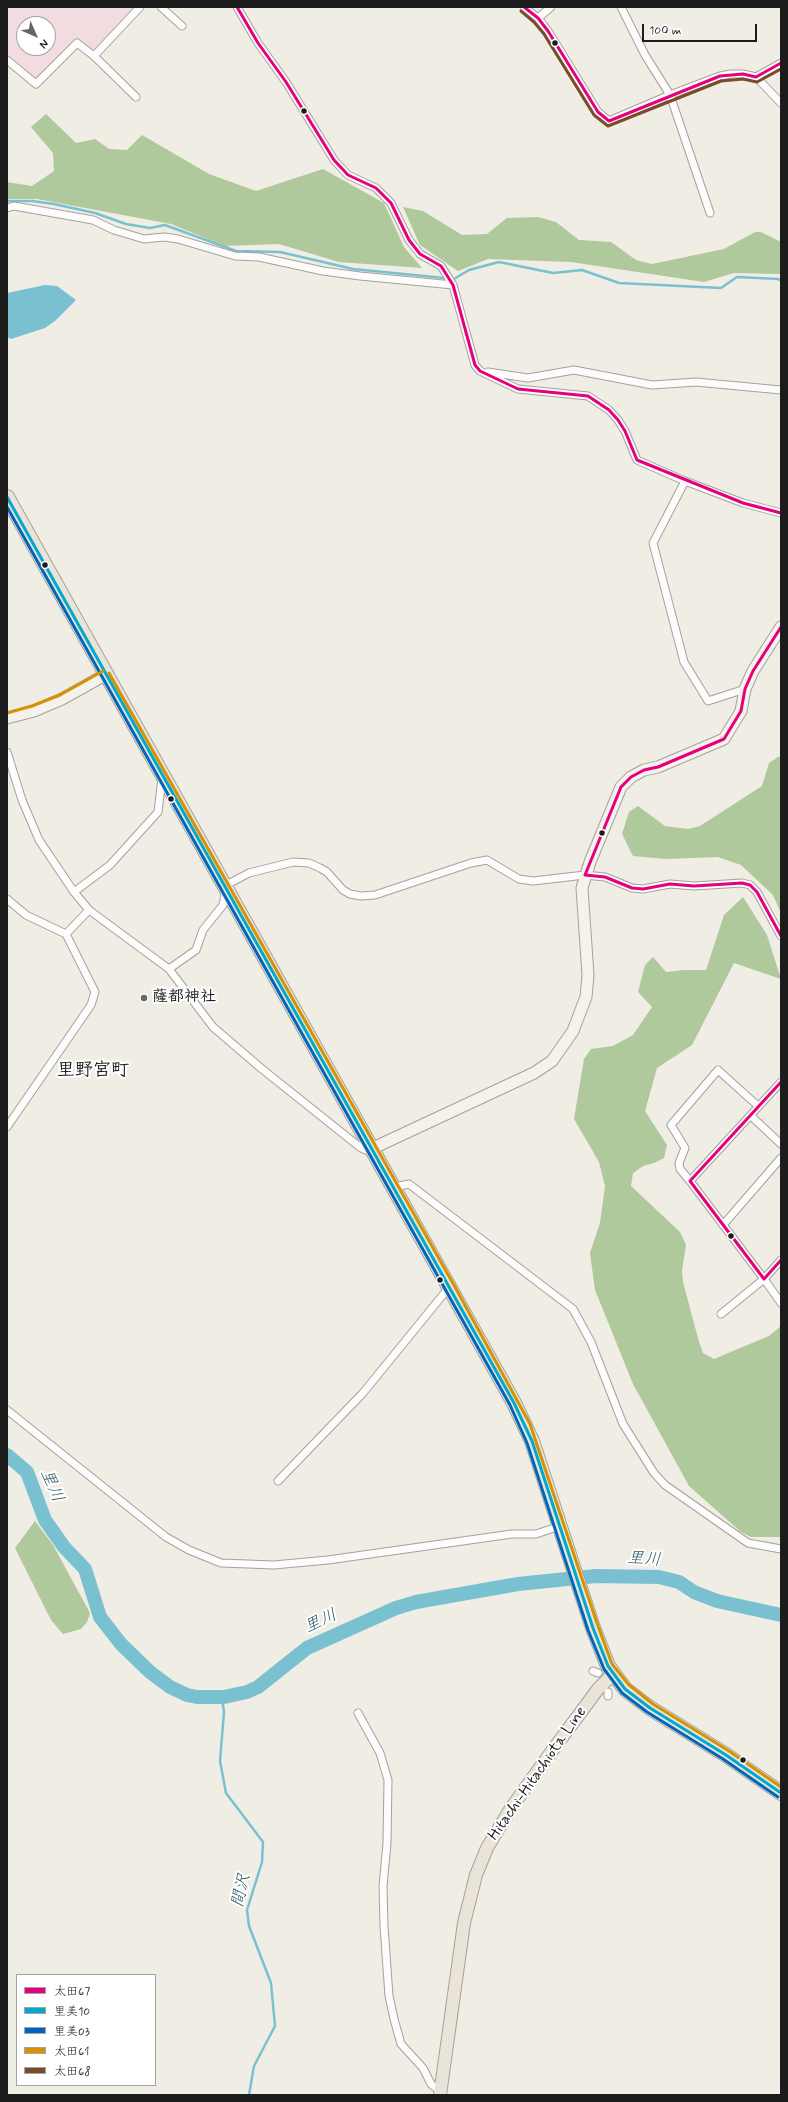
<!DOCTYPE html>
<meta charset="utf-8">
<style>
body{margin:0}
#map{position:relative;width:788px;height:2102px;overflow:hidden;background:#efede4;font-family:Mynerve,"Klee One",sans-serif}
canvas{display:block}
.frame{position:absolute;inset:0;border:8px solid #1c1c1c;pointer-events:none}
.legend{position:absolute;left:16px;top:1974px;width:140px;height:112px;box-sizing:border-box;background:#fff;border:1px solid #a4a4a4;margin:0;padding:5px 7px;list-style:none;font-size:12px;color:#1c1c1c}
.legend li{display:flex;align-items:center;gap:8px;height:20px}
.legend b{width:20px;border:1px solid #a4a4a4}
.north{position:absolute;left:16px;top:16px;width:40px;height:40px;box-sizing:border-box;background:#fff;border:1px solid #a4a4a4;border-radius:50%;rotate:135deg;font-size:11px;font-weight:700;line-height:16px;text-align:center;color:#1c1c1c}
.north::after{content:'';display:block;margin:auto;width:14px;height:18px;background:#666562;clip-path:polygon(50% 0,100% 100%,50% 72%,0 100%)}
.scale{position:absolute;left:642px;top:24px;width:115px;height:18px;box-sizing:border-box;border:2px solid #1c1c1c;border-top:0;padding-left:5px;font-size:12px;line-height:14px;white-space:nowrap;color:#1c1c1c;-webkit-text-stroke:3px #fff;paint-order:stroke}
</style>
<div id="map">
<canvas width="788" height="2102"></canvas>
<div class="frame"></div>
<ul class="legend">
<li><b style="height:5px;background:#e5007d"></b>太田67</li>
<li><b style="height:5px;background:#00a9ce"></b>里美10</li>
<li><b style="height:5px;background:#0065bd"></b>里美03</li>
<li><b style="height:5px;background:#d69104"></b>太田61</li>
<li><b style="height:5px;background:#7a4b2a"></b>太田68</li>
</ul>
<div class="north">N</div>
<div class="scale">100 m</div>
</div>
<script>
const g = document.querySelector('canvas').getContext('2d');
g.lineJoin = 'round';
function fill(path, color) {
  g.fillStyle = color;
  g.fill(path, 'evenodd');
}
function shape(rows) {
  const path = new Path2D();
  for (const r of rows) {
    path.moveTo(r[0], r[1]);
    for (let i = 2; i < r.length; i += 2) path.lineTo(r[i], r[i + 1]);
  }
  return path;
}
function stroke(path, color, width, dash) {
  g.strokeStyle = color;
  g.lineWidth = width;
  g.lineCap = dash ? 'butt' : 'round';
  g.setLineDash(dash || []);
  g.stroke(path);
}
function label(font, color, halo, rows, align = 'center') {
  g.font = font + ' Mynerve,"Klee One",sans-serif';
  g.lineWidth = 4;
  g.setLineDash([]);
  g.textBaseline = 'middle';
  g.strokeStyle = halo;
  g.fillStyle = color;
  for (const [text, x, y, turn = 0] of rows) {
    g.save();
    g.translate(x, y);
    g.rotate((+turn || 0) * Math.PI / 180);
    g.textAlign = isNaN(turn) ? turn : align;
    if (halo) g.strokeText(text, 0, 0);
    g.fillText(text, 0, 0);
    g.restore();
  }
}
const built = shape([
 [7,7,134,7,91,53,73,40,36,79,7,53],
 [24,24,48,24,48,48,24,48]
]);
const forest = shape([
 [46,114,76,143,95,139,109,149,127,150,142,135,209,174,256,191,323,169,384,203,404,247,422,268,339,262,279,244,225,246,171,224,37,199,7,199,7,182,32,186,54,171,53,153,31,127],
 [403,207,423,211,462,235,487,234,507,218,538,217,556,222,579,240,611,242,636,260,652,264,724,249,755,232,761,232,781,242,781,274,734,273,704,282,571,262,488,259,458,271,420,245],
 [778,757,781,757,781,913,773,895,741,865,718,857,666,859,633,856,622,834,629,812,638,806,665,826,688,829,700,826,762,786,769,763],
 [743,897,767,935,781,979,734,963,692,1045,657,1068,645,1111,667,1145,664,1158,654,1163,643,1166,633,1173,631,1186,680,1232,686,1245,682,1270,683,1282,699,1342,703,1353,714,1359,769,1336,781,1326,781,1537,751,1537,741,1532,689,1486,633,1384,595,1290,590,1253,600,1223,605,1186,599,1162,574,1119,584,1059,591,1049,613,1046,633,1035,652,1007,638,992,645,965,653,957,666,972,684,970,706,970,724,915],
 [35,1521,53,1545,90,1613,87,1622,81,1629,63,1634,51,1620,15,1548]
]);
const water = shape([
 [45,285,57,286,76,300,55,321,45,328,11,339,7,337,7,293]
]);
const stream = shape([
 [7,201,32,201,54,204,95,213,126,224,150,228,165,225,236,251,280,252,353,269,444,278],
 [454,279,469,270,499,262,553,273,582,270,619,283,721,288,737,277,778,279,781,281],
 [222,1697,224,1712,220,1761,226,1793,263,1842,262,1862,247,1910,249,1926,271,1983,275,2026,254,2066,249,2095]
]);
const river = shape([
 [7,1455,27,1472,45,1520,64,1547,85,1569,100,1617,121,1644,150,1672,170,1687,187,1695,197,1697,224,1697,247,1692,258,1687,307,1648,396,1608,416,1602,518,1584,596,1576,659,1577,679,1582,694,1592,717,1601,781,1615]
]);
const street = shape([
 [161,7,182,26],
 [237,7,258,43,286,82,334,160,348,175,376,188,391,203,409,240,420,254,441,266,453,285,475,365,480,371,518,389,588,396,609,410,618,420,625,431,637,460,685,481,743,503,781,513],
 [524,7,538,18,548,31,598,112,609,121,670,95,720,76,731,74,743,74,756,77,781,103],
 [621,7,645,55,670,95,710,213],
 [538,18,551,7],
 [94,56,140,7],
 [7,60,36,84,77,43,94,56,136,97],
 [756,77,781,63],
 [7,208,14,206,93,220,114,230,144,239,164,237,178,239,235,256,259,257,323,271,360,276,453,285],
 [488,372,528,378,574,370,652,385,696,382,781,390],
 [685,481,653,543,684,662,708,701,745,689],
 [7,752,22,800,39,840,74,892,89,910,169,969,213,1027,262,1069,361,1148,366,1150,371,1149],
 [74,892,110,865,158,812,162,778],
 [7,899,26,915,66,934],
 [169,969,196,950,203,930,223,905,226,890,230,883,249,873,293,862,309,863,320,868,327,872,343,890,350,894,361,896,375,895,471,863,487,860,519,879,533,881,585,875,605,877,632,888,643,889,670,884,694,886,742,883,750,885,757,892,781,936],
 [781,1082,690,1181,764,1279,781,1260],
 [751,1116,781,1144],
 [7,1127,91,1005,95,992,66,934,89,910],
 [690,1181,680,1169,679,1163,685,1148,671,1125,718,1070,758,1106],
 [394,1187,409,1184,573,1309,591,1342,623,1424,654,1473,665,1485,748,1543,781,1549],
 [723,1225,781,1158],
 [721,1314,764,1279,781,1303],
 [7,1410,166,1537,189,1550,221,1563,274,1565,328,1560,512,1534,536,1534,560,1526],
 [278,1481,363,1393,446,1291,451,1289],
 [593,1671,598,1673],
 [608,1696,608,1692],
 [358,1713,380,1753,388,1780,387,1843,383,1886,384,1926,389,1996,394,2019,401,2044,423,2068,431,2084,441,2092]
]);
const secondary = shape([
 [7,718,34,711,62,699,105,675],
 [371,1149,534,1073,552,1061,573,1031,586,997,588,975,582,888,590,862,621,787,631,777,644,770,658,767,724,739,741,711,745,689,753,671,781,627]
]);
const primary = shape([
 [440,2095,464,1923,476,1875,487,1848,511,1808,552,1751,598,1689,613,1674]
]);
const highway = shape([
 [7,497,514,1403,532,1441,593,1628,608,1666,625,1689,650,1708,726,1755,781,1793]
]);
const bus1 = shape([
 [237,7,258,43,286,82,334,160,348,175,376,188,391,203,409,240,420,254,441,266,453,285,475,365,480,371,518,389,588,396,609,410,618,420,625,431,637,460,743,503,781,513],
 [524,7,538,18,548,31,598,112,609,121,720,76,743,74,756,77,781,63],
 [585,875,621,787,631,777,644,770,658,767,724,739,741,711,745,689,753,671,781,627],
 [585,875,605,877,632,888,643,889,670,884,694,886,742,883,750,885,757,892,781,936],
 [781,1082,690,1181,764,1279,781,1260]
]);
const bus2 = shape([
 [7,497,514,1403,532,1441,593,1628,608,1666,625,1689,650,1708,726,1755,781,1793]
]);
const bus3 = shape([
 [7,507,510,1405,527,1443,588,1630,604,1669,622,1693,647,1712,723,1759,778,1797]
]);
const bus4 = shape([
 [109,673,455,1287,530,1424,598,1626,612,1664,629,1685,653,1704,729,1751,781,1787],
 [7,713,32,706,60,695,103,671]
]);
const bus5 = shape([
 [521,11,534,22,544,34,594,115,608,126,721,81,743,79,757,82,781,69]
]);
const markers = [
 [555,43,3.5,"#1c1c1c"],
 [304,111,3.5,"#1c1c1c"],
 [45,565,3.5,"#1c1c1c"],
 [171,799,3.5,"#1c1c1c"],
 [602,833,3.5,"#1c1c1c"],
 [144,998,4,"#666562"],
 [731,1236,3.5,"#1c1c1c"],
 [440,1280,3.5,"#1c1c1c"],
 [743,1760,3.5,"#1c1c1c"]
];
const poiNames = [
 ["薩都神社",152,998]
];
const streetNames = [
 ["Hitachi-Hitachiota Line",538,1774,-55]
];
const waterNames = [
 ["里川",51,1486,67],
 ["里川",644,1560,4],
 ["里川",321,1622,-25],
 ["間沢",242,1891,-77]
];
const quarterNames = [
 ["里野宮町",93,1071]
];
fill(built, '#f2dce0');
fill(forest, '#afc89c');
fill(water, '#79c1d0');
stroke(stream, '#79c1d0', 2.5);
stroke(river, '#79c1d0', 14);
stroke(street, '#a3a29d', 9);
stroke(secondary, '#a3a29d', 13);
stroke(primary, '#a3a29d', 14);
stroke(highway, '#a3a29d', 16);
stroke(street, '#fdfcfb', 7);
stroke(secondary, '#f5f2ec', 11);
stroke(primary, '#eae4d8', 12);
stroke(highway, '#eae4d8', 14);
stroke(bus1, '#e5007d', 3);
stroke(bus2, '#00a9ce', 3);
stroke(bus3, '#0065bd', 3);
stroke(bus4, '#d69104', 3);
stroke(bus5, '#7a4b2a', 3);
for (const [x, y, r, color] of markers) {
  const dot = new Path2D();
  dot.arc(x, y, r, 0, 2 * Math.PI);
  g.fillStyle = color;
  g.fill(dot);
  stroke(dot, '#fff', 1.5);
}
label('bold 16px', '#1c1c1c', '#fff', poiNames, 'left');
label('16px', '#1c1c1c', '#fff', streetNames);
label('italic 17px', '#2f5e69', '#fff', waterNames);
label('bold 18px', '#1c1c1c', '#fff', quarterNames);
</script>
